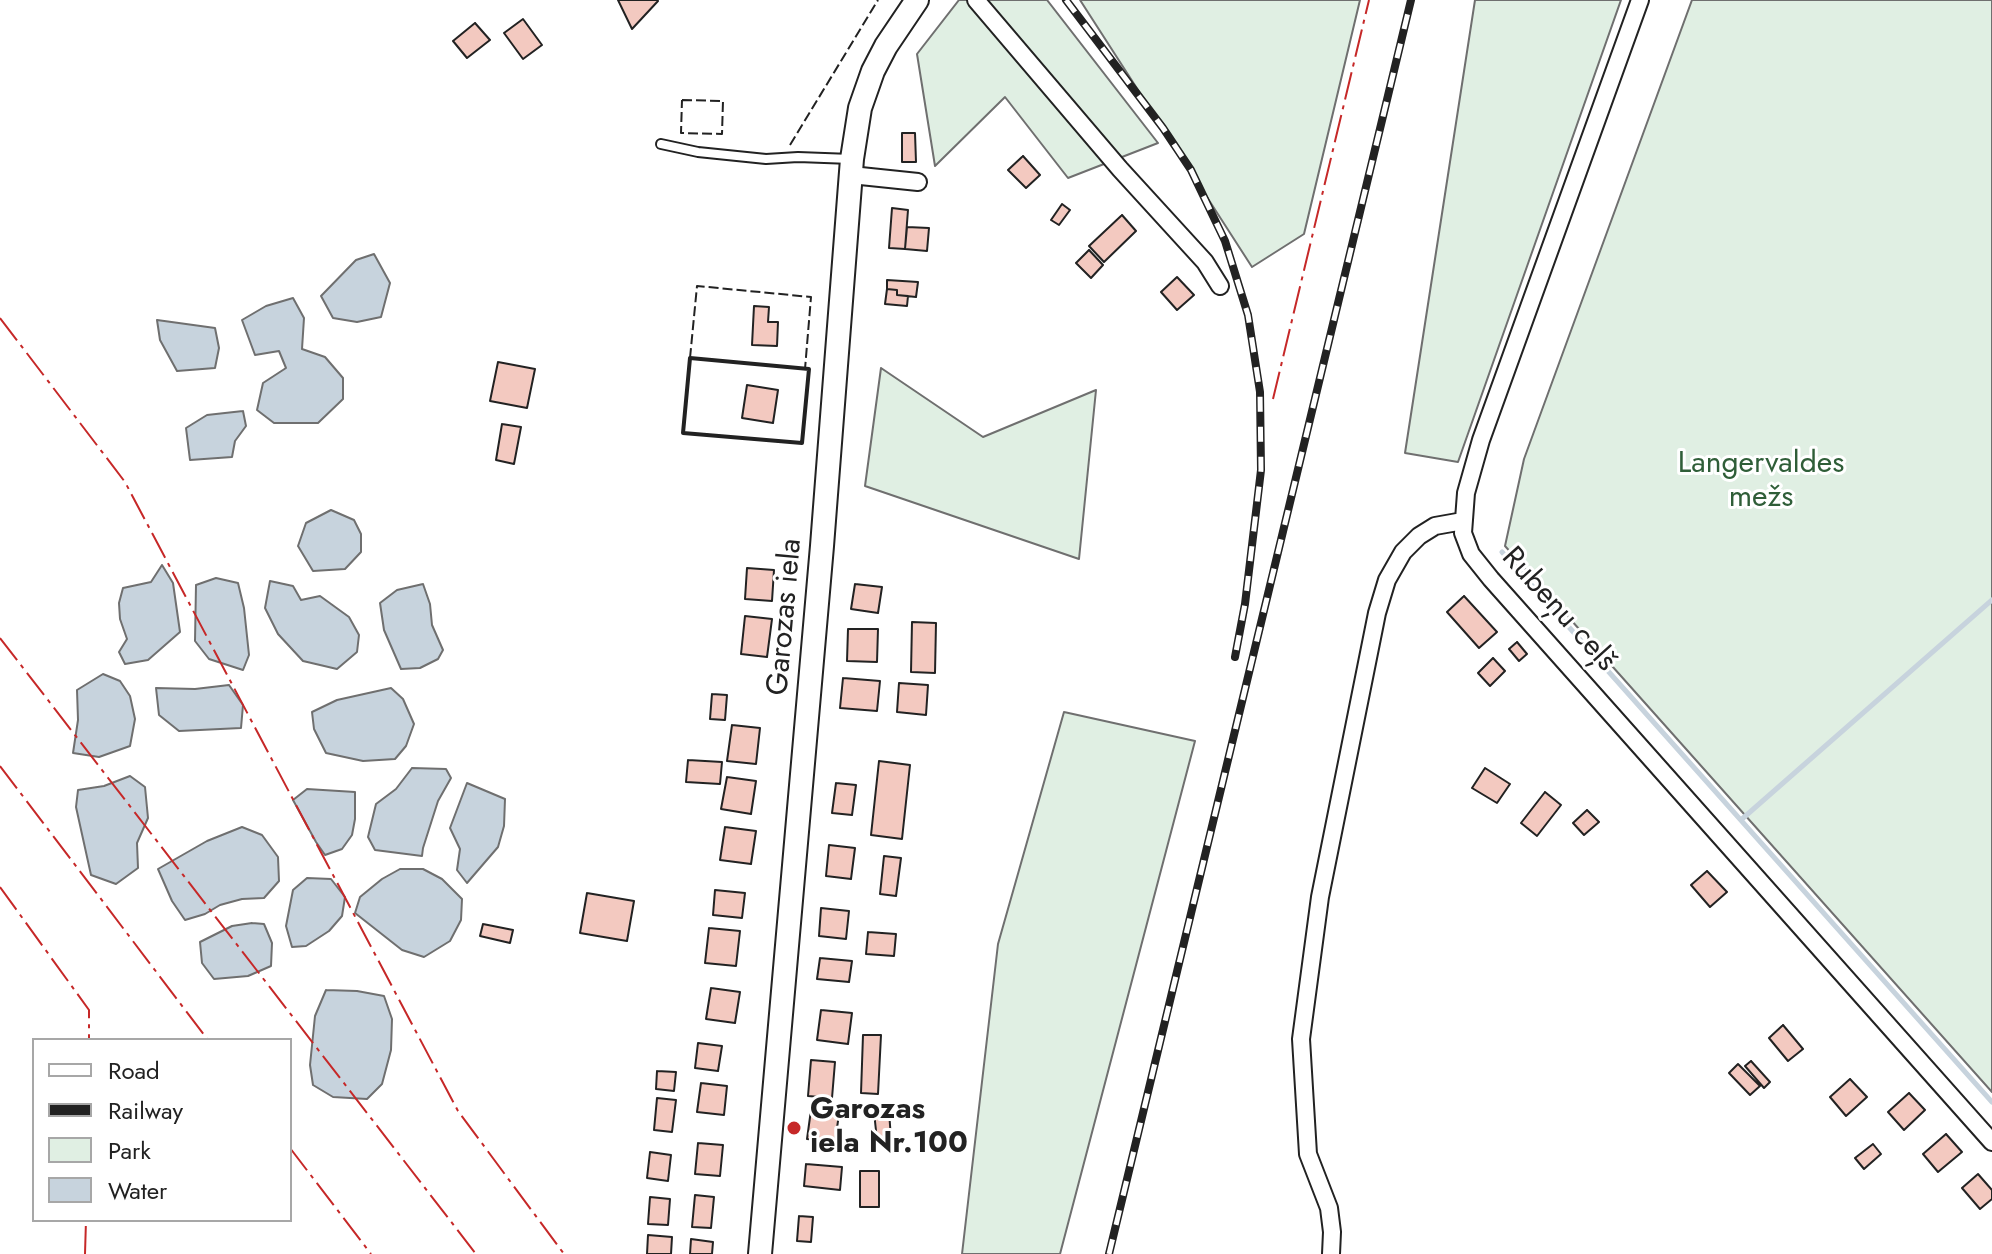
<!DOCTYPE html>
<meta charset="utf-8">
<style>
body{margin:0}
#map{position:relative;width:1992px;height:1254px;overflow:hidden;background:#fff;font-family:Jost,sans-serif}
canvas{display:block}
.legend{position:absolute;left:32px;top:1038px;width:260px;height:184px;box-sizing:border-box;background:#fff;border:2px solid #a7a7a7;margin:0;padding:10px 14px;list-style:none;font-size:24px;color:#222}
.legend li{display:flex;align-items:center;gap:16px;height:40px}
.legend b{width:40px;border:2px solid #a7a7a7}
</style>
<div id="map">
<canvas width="1992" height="1254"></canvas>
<ul class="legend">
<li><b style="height:10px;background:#fff"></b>Road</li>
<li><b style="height:10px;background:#222"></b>Railway</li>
<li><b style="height:22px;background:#e0efe3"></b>Park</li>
<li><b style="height:22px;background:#c7d3dd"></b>Water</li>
</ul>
</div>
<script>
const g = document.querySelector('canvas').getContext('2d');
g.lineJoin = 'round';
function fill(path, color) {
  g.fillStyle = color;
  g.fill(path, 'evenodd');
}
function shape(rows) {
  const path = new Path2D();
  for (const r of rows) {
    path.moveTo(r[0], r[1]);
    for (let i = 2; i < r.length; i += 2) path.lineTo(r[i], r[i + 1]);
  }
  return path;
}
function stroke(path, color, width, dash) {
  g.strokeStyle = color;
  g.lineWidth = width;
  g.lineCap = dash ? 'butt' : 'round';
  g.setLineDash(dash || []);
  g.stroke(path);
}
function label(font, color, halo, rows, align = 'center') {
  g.font = font + ' Jost,sans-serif';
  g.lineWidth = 6;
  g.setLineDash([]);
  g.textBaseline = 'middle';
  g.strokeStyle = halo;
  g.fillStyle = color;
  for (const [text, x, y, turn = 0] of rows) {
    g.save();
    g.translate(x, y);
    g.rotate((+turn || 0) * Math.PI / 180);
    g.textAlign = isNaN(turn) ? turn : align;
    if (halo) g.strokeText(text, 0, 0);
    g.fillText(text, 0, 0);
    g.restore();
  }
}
const green = shape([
 [959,0,1047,0,1158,143,1068,178,1005,97,935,166,917,54,959,0],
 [1080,0,1360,0,1304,234,1252,267,1080,0],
 [1475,0,1621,0,1458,462,1405,453,1475,0],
 [1692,0,1992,0,1992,1092,1505,546,1524,459,1692,0],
 [881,368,983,437,1096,390,1079,559,865,486,881,368],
 [1064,712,1195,741,1060,1254,962,1254,998,944,1064,712]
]);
const water = shape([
 [374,254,390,283,381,317,357,322,333,318,321,296,356,260,374,254],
 [293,298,304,318,302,349,325,357,343,378,343,399,318,423,274,423,257,410,263,383,286,368,279,351,255,355,242,320,266,306,293,298],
 [157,320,215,328,219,348,215,368,177,371,160,340,157,320],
 [243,411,246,426,235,441,232,457,190,460,186,428,207,415,243,411],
 [331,510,354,520,361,534,361,552,345,569,313,571,298,546,306,523,331,510],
 [162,565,173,583,180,632,148,660,125,664,119,652,127,639,120,619,119,603,123,588,151,582,162,565],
 [216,578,238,583,244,608,249,655,243,670,209,659,195,641,196,585,216,578],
 [270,581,293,586,301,600,320,596,349,617,359,635,357,652,337,669,303,661,278,634,265,608,270,581],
 [423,584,430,604,432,625,443,650,438,659,420,668,401,669,384,630,380,603,397,590,423,584],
 [103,674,120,681,130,696,135,719,130,746,99,757,73,753,78,720,77,690,103,674],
 [229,685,243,705,241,728,179,731,159,715,156,688,195,689,229,685],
 [391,688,403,699,414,724,406,746,395,759,363,761,326,753,314,729,312,712,337,700,391,688],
 [412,768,446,769,451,778,438,801,423,848,422,856,375,850,368,837,376,804,396,789,412,768],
 [130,776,145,787,148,818,137,843,138,868,116,884,91,875,76,807,78,790,104,786,130,776],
 [467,783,505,799,504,826,498,847,467,883,457,870,460,849,450,828,467,783],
 [307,789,355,792,355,819,352,835,342,849,325,855,316,842,293,800,307,789],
 [242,827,262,835,278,857,279,881,264,898,242,899,220,905,205,914,185,920,172,901,158,869,207,841,242,827],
 [400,869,423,869,442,879,462,899,461,920,450,941,424,957,402,950,355,913,360,897,382,879,400,869],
 [307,878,331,879,345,897,342,916,329,931,306,946,292,947,286,926,293,890,307,878],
 [252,923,264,924,272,943,271,966,248,976,214,979,202,963,200,942,232,926,252,923],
 [326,990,357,991,384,996,392,1019,391,1050,382,1084,367,1099,333,1097,313,1085,310,1065,315,1016,326,990]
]);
const stream = shape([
 [1502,552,1992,1102],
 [1742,819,1992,600]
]);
const building = shape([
 [618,0,657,0,658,1,632,29,618,0],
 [523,19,542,45,523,59,504,33,523,19],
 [475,23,490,40,467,58,453,41,475,23],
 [902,133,915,133,916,162,902,162,902,133],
 [1023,156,1040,175,1026,188,1008,170,1023,156],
 [1062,204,1070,210,1059,225,1051,220,1062,204],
 [892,208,908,210,905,249,889,248,892,208],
 [1122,215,1136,231,1104,262,1089,246,1122,215],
 [907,227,929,228,927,251,905,249,907,227],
 [1089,250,1103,265,1091,278,1076,263,1089,250],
 [1177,277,1194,295,1177,310,1161,292,1177,277],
 [887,280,918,282,916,297,897,295,897,290,887,289,887,280],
 [887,289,897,290,897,295,908,296,907,306,885,304,887,289],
 [754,306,769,307,768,322,778,322,777,346,752,345,754,306],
 [498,362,535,369,527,408,490,401,498,362],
 [747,385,778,390,773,423,742,418,747,385],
 [502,424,521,427,514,464,496,460,502,424],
 [747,568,774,570,772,601,745,599,747,568],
 [855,584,882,587,878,613,851,609,855,584],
 [1464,596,1497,632,1479,648,1447,612,1464,596],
 [745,616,772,619,767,657,741,654,745,616],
 [912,622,936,623,935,673,911,672,912,622],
 [848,629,878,629,877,662,847,661,848,629],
 [1517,642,1527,654,1519,661,1509,649,1517,642],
 [1493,658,1505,671,1490,686,1478,673,1493,658],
 [843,678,880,681,877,711,840,708,843,678],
 [899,683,928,685,926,715,897,712,899,683],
 [712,694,727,695,725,720,710,719,712,694],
 [732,725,760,728,756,764,727,761,732,725],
 [688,760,722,762,720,784,686,782,688,760],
 [879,761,910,765,902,839,871,835,879,761],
 [1485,768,1510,784,1497,803,1472,788,1485,768],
 [727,777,756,781,751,814,721,809,727,777],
 [836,783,856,785,852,815,832,813,836,783],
 [1545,792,1561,805,1537,836,1521,823,1545,792],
 [1587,810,1599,822,1584,835,1573,823,1587,810],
 [725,827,756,831,751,864,720,860,725,827],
 [829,845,855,848,851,879,826,876,829,845],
 [884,856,901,858,896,896,880,894,884,856],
 [1707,871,1727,892,1710,907,1691,885,1707,871],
 [715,890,745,893,742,918,713,915,715,890],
 [587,893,634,901,627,941,580,933,587,893],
 [821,908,849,911,846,939,819,936,821,908],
 [483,924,513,930,510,943,480,936,483,924],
 [709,928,740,931,736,966,705,963,709,928],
 [868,932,896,934,894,956,866,954,868,932],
 [820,958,852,961,849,982,817,979,820,958],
 [711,988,740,992,735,1023,706,1019,711,988],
 [821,1010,852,1013,848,1044,817,1040,821,1010],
 [1783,1025,1803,1049,1788,1061,1769,1038,1783,1025],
 [863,1035,881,1035,878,1094,861,1093,863,1035],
 [698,1043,722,1046,718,1071,695,1068,698,1043],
 [811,1060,835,1062,832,1098,808,1096,811,1060],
 [1751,1061,1770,1082,1764,1088,1745,1066,1751,1061],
 [1738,1064,1760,1086,1750,1095,1729,1073,1738,1064],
 [657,1071,676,1072,674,1091,656,1089,657,1071],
 [1850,1079,1867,1097,1846,1116,1830,1097,1850,1079],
 [701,1083,727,1086,724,1115,697,1112,701,1083],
 [1909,1093,1925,1110,1904,1130,1888,1112,1909,1093],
 [657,1098,676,1100,672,1132,654,1130,657,1098],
 [811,1110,839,1114,835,1142,807,1139,811,1110],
 [889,1111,891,1139,877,1140,874,1112,889,1111],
 [1946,1134,1962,1152,1938,1172,1923,1154,1946,1134],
 [698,1143,723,1145,720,1176,695,1174,698,1143],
 [1873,1144,1881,1154,1864,1169,1855,1158,1873,1144],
 [650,1152,671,1155,668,1181,647,1178,650,1152],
 [806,1164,842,1167,840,1190,804,1186,806,1164],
 [860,1171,879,1171,879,1207,860,1207,860,1171],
 [1978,1174,1992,1190,1992,1199,1980,1209,1962,1188,1978,1174],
 [695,1195,714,1197,711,1228,692,1227,695,1195],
 [650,1197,670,1199,668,1225,648,1224,650,1197],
 [799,1216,813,1217,811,1242,797,1241,799,1216],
 [648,1235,672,1237,671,1254,647,1254,648,1235],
 [691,1239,713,1242,712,1254,690,1254,691,1239]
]);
const lane = shape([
 [661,144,698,152,766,159,798,157,851,159]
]);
const street = shape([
 [976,0,1120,169,1205,262,1220,286],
 [1640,0,1481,440,1466,493,1463,533,1471,554,1491,579,1992,1142],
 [851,175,918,182],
 [1331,1254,1332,1232,1329,1208,1308,1154,1301,1039,1320,897,1377,613,1387,580,1403,552,1419,536,1435,526,1463,521]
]);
const secondary = shape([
 [760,1254,822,546,852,159,860,108,873,71,886,46,917,0]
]);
const rail = shape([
 [1066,0,1163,128,1191,170,1225,241,1248,315,1260,392,1261,470,1245,604,1235,657],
 [1109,1254,1411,0]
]);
const fence = shape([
 [682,100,723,101,722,134,681,133,682,100],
 [790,145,878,0],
 [690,358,697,286,811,297,805,369]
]);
const wall = shape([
 [690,358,809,369,802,443,683,433,690,358]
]);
const power = shape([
 [0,318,125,482,458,1111,564,1254],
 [1273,399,1369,0],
 [0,638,476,1254],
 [0,766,208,1040],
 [0,887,89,1010,89,1040],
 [290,1148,371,1254],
 [85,1254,86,1220]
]);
const markers = [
 [794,1128,8,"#c62828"]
];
const parkNames = [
 ["Langervaldes",1761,465],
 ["mežs",1761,499]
];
const streetNames = [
 ["Rubeņu ceļš",1558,610,48],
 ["Garozas iela",786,617,-85]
];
const poiNames = [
 ["Garozas",810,1111],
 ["iela Nr.100",810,1145]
];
fill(green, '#e0efe3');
stroke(green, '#6f6f6f', 2);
fill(water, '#c7d3dd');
stroke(water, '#6f6f6f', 2);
stroke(stream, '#c7d3dd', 5);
fill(building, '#f3c9c0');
stroke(building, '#222', 2);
stroke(lane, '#222', 12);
stroke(street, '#222', 20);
stroke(secondary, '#222', 26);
stroke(lane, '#fff', 8);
stroke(street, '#fff', 16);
stroke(secondary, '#fff', 22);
stroke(rail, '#222', 8);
stroke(rail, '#fff', 5, [15]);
stroke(fence, '#222', 2, [10, 4]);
stroke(wall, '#222', 4);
stroke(power, '#c62828', 2, [28, 6, 4, 6]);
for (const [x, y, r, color] of markers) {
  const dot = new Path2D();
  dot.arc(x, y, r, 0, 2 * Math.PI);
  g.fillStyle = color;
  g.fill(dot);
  stroke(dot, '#fff', 3);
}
label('30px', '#2f5e38', '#fff', parkNames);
label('30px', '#222', '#fff', streetNames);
label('bold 30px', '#222', '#fff', poiNames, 'left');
</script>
